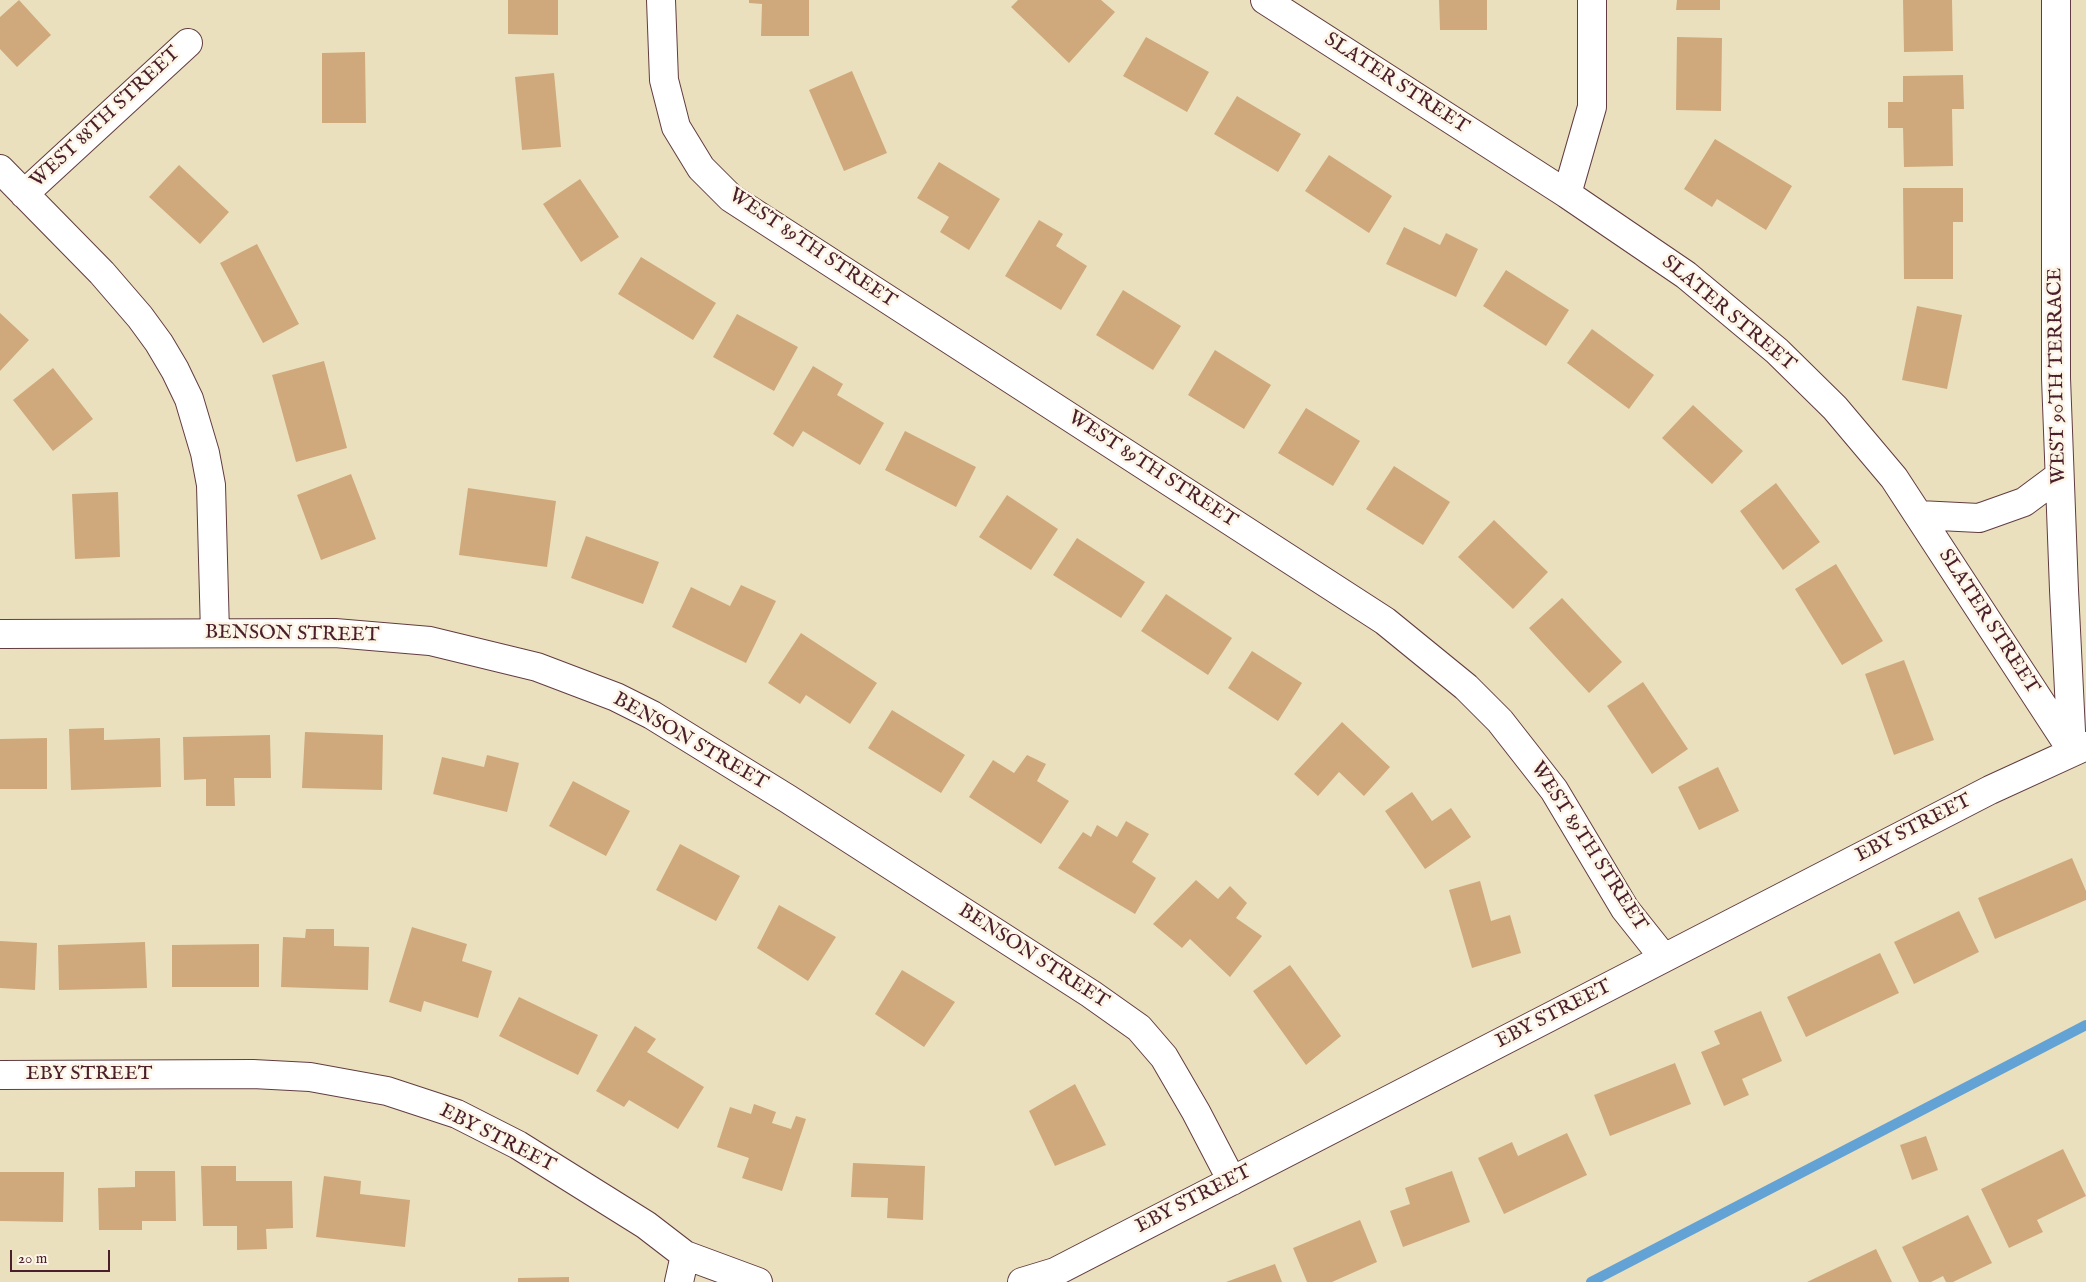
<!DOCTYPE html>
<style>
body{margin:0}
#map{position:relative;width:2086px;height:1282px;overflow:hidden;background:#ebe0bd;font-family:"IM FELL English",serif}
canvas{display:block}
.scale{position:absolute;left:10px;top:1250px;width:100px;height:22px;box-sizing:border-box;border:2px solid #4a1f2b;border-top:0;padding-left:6px;font-size:15px;line-height:18px;white-space:nowrap;color:#4a1f2b;-webkit-text-stroke:4px #fcf5e5;paint-order:stroke}
</style>
<div id="map">
<canvas width="2086" height="1282"></canvas>
<div class="scale">20 m</div>
</div>
<script>
const g = document.querySelector('canvas').getContext('2d');
g.lineJoin = 'round';
function shape(rows) {
  const path = new Path2D();
  for (const r of rows) {
    path.moveTo(r[0], r[1]);
    for (let i = 2; i < r.length; i += 2) path.lineTo(r[i], r[i + 1]);
  }
  return path;
}
function stroke(path, color, width, dash) {
  g.strokeStyle = color;
  g.lineWidth = width;
  g.lineCap = dash ? 'butt' : 'round';
  g.setLineDash(dash || []);
  g.stroke(path);
}
function fill(path, color) {
  g.fillStyle = color;
  g.fill(path, 'evenodd');
}
function label(font, color, halo, rows, align = 'center') {
  g.font = font + ' "IM FELL English",serif';
  g.lineWidth = 5;
  g.setLineDash([]);
  g.textBaseline = 'middle';
  g.strokeStyle = halo;
  g.fillStyle = color;
  for (const [text, x, y, turn = 0] of rows) {
    g.save();
    g.translate(x, y);
    g.rotate((+turn || 0) * Math.PI / 180);
    g.textAlign = isNaN(turn) ? turn : align;
    if (halo) g.strokeText(text, 0, 0);
    g.fillText(text, 0, 0);
    g.restore();
  }
}
const stream = shape([
 [1591,1282,2086,1025]
]);
const building = shape([
 [19,0,51,35,17,67,0,49,0,17],
 [508,0,558,0,558,35,508,34],
 [749,0,809,0,809,36,761,36,762,4,749,3],
 [1018,0,1101,0,1115,12,1069,63,1011,7],
 [1439,0,1487,0,1487,30,1440,30],
 [1677,0,1720,0,1720,10,1676,10],
 [1903,0,1952,0,1953,51,1904,52],
 [1146,37,1209,72,1187,112,1123,76],
 [1677,37,1722,38,1721,111,1676,110],
 [365,52,366,123,322,123,322,53],
 [852,71,887,153,844,171,809,90],
 [554,73,561,147,522,150,515,77],
 [1963,75,1964,109,1952,109,1953,166,1904,167,1903,128,1888,128,1888,102,1903,102,1903,76],
 [1237,96,1301,134,1278,172,1214,134],
 [1715,139,1792,186,1766,230,1717,199,1712,207,1684,189],
 [1329,155,1392,196,1369,233,1305,191],
 [939,162,1000,199,969,250,940,232,949,217,917,198],
 [179,165,229,212,200,244,149,197],
 [580,179,619,237,581,262,543,204],
 [1903,188,1963,188,1963,222,1953,222,1953,279,1904,279],
 [1039,220,1063,234,1056,246,1087,266,1061,310,1005,276],
 [1404,227,1440,245,1446,233,1478,249,1456,297,1386,264],
 [257,244,299,324,263,343,220,263],
 [641,257,716,303,693,340,618,294],
 [1506,270,1569,310,1546,346,1483,306],
 [1123,290,1181,326,1153,370,1096,335],
 [1917,306,1962,315,1947,389,1902,380],
 [0,313,29,340,0,371],
 [737,314,798,347,774,391,713,357],
 [1592,329,1654,375,1629,409,1567,363],
 [1215,350,1271,385,1244,429,1188,395],
 [324,361,347,448,296,462,272,375],
 [813,366,843,384,837,395,884,423,860,465,803,431,793,447,773,434],
 [53,368,93,419,53,451,13,400],
 [1693,405,1743,451,1712,484,1662,438],
 [1306,408,1360,441,1333,486,1278,453],
 [905,431,976,467,956,507,885,470],
 [1394,466,1450,502,1423,545,1366,509],
 [351,474,376,539,321,560,297,495],
 [1776,483,1820,542,1783,570,1740,511],
 [468,488,556,501,547,567,459,555],
 [118,492,120,557,75,559,72,494],
 [1007,495,1058,529,1031,570,979,537],
 [1494,520,1548,572,1513,609,1458,557],
 [586,536,659,562,643,604,571,578],
 [1077,538,1145,582,1121,618,1053,575],
 [1836,564,1883,641,1842,665,1795,589],
 [741,585,776,601,746,663,672,627,691,587,730,606],
 [1166,594,1232,638,1208,675,1141,631],
 [1562,598,1622,662,1589,693,1529,628],
 [801,633,877,683,850,724,806,695,800,704,768,683],
 [1252,651,1302,683,1278,721,1228,688],
 [1904,660,1934,740,1894,755,1865,674],
 [1643,682,1688,749,1652,774,1607,706],
 [892,710,965,755,941,793,868,748],
 [1342,722,1390,767,1364,796,1339,772,1318,796,1294,774],
 [104,728,104,740,160,738,161,787,71,790,69,729],
 [305,732,383,735,382,790,302,788],
 [270,735,271,778,234,778,235,806,206,806,206,779,184,780,183,737],
 [47,738,47,789,0,789,0,739],
 [487,755,519,763,507,812,433,794,442,757,484,767],
 [1027,755,1046,764,1037,781,1069,801,1041,844,969,797,993,760,1014,773],
 [1718,767,1739,811,1699,830,1678,787],
 [573,781,630,811,606,856,549,826],
 [1412,792,1432,821,1451,808,1471,837,1425,869,1385,811],
 [1126,821,1149,834,1132,862,1156,878,1135,914,1058,868,1083,832,1091,837,1097,825,1117,837],
 [680,844,740,876,716,921,656,890],
 [2072,858,2086,891,2086,900,1995,939,1978,898],
 [1196,880,1218,899,1230,886,1247,903,1236,918,1262,936,1230,977,1190,939,1182,948,1153,924],
 [1480,881,1491,921,1510,915,1521,953,1472,968,1449,890],
 [779,905,836,937,808,981,757,948],
 [1959,911,1979,952,1914,984,1894,942],
 [412,927,467,944,462,961,492,971,478,1018,424,1001,421,1012,389,1002],
 [306,929,334,929,334,946,369,947,368,990,281,987,283,937,305,938],
 [0,941,37,943,35,990,0,988],
 [145,942,147,988,59,990,58,945],
 [259,944,259,987,172,987,172,945],
 [1880,953,1899,993,1806,1037,1787,997],
 [1290,965,1341,1036,1306,1065,1253,991],
 [902,970,955,1002,924,1047,875,1014],
 [519,997,598,1035,578,1075,499,1036],
 [1761,1011,1782,1061,1742,1079,1749,1095,1724,1106,1701,1052,1720,1044,1714,1031],
 [635,1026,656,1039,647,1052,704,1087,678,1129,629,1100,624,1107,596,1091],
 [1675,1063,1691,1104,1610,1136,1594,1095],
 [1075,1084,1106,1145,1055,1166,1029,1111],
 [754,1104,776,1112,772,1123,791,1129,796,1116,806,1119,782,1191,742,1178,749,1158,717,1147,730,1107,751,1114],
 [1567,1133,1587,1175,1504,1214,1478,1158,1512,1142,1518,1156],
 [1926,1136,1938,1170,1912,1180,1900,1145],
 [2063,1149,2086,1196,2037,1220,2043,1232,2009,1248,1981,1189],
 [853,1163,925,1166,923,1220,887,1218,888,1198,851,1197],
 [201,1166,236,1166,236,1181,292,1181,293,1228,266,1229,267,1249,237,1250,237,1226,203,1226],
 [135,1171,175,1171,176,1221,142,1221,142,1230,99,1230,98,1188,135,1187],
 [1452,1171,1470,1222,1403,1247,1390,1211,1410,1204,1405,1188],
 [0,1172,64,1172,63,1222,0,1221],
 [324,1176,361,1181,360,1194,410,1200,405,1247,316,1237],
 [1968,1215,1992,1263,1953,1282,1946,1282,1943,1276,1931,1282,1919,1282,1902,1247],
 [1360,1220,1377,1262,1332,1282,1307,1282,1293,1248],
 [1876,1249,1892,1282,1807,1282],
 [1275,1264,1282,1282,1226,1282],
 [569,1277,569,1282,518,1282,518,1278]
]);
const minor = shape([
 [661,0,664,80,676,127,701,168,731,198,1385,621,1466,687,1500,721,1554,790,1625,909,1664,958],
 [1265,0,1567,194,1686,275,1777,351,1835,408,1894,478,2073,752],
 [2056,0,2056,378,2064,590,2072,751],
 [0,169,102,273,140,317,159,343,175,370,189,399,205,453,211,485,215,633],
 [24,194,188,43],
 [1567,194,1592,107,1592,0],
 [1919,515,1979,518,2024,502,2059,476],
 [0,634,335,633,430,641,537,667,616,697,652,715,788,799,1091,994,1139,1028,1164,1057,1196,1112,1232,1181],
 [0,1075,253,1074,310,1077,387,1091,457,1114,518,1145,646,1225,685,1255,758,1282],
 [679,1282,685,1255],
 [1022,1282,1055,1272,1990,790,2086,746]
]);
const streetNames = [
 ["SLATER STREET",1396,84,33],
 ["WEST 88TH STREET",106,118,-43],
 ["WEST 89TH STREET",812,249,34],
 ["SLATER STREET",1728,314,40],
 ["WEST 90TH TERRACE",2058,376,-91],
 ["WEST 89TH STREET",1152,470,33],
 ["SLATER STREET",1988,622,57],
 ["BENSON STREET",292,635,1],
 ["BENSON STREET",690,742,30],
 ["EBY STREET",1914,829,-27],
 ["WEST 89TH STREET",1588,847,57],
 ["BENSON STREET",1033,957,33],
 ["EBY STREET",1554,1015,-27],
 ["EBY STREET",89,1075],
 ["EBY STREET",497,1139,27],
 ["EBY STREET",1194,1200,-27]
];
stroke(stream, '#63a2d5', 10);
fill(building, '#cfa97c');
stroke(minor, '#623c41', 30);
stroke(minor, '#fff', 28);
label('20px', '#4a1f2b', '#fcf5e5', streetNames);
</script>
